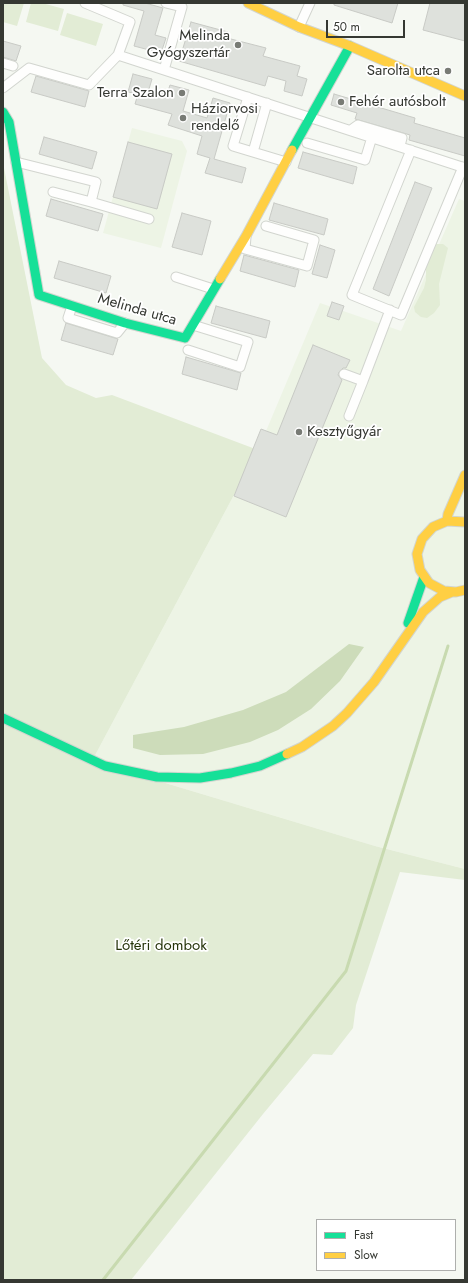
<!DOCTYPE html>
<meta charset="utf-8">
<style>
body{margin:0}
#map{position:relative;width:468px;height:1283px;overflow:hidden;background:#f5f8f2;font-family:Jost,sans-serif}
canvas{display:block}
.frame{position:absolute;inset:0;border:4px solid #353832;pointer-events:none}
.legend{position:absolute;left:316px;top:1219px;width:140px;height:52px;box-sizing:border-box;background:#fff;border:1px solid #aeafad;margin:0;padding:5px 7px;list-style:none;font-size:12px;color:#353832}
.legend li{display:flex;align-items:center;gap:8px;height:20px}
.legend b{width:20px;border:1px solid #aeafad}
.scale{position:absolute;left:326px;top:20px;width:79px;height:18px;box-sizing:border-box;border:2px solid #353832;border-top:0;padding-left:5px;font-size:12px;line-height:14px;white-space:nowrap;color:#353832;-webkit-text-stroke:3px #fff;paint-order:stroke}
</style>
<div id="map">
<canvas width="468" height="1283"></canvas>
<div class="frame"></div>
<ul class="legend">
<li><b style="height:5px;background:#16e098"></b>Fast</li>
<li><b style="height:5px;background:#ffcf43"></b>Slow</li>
</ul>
<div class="scale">50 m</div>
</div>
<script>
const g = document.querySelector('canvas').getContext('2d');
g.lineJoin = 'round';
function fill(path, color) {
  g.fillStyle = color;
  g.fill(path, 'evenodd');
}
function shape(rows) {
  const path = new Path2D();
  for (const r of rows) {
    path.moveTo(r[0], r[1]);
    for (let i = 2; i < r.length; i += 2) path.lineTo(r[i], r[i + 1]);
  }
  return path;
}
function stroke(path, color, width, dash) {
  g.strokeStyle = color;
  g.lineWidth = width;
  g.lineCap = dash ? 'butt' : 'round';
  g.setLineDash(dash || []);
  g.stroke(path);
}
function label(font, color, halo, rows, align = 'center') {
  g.font = font + ' Jost,sans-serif';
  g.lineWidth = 3.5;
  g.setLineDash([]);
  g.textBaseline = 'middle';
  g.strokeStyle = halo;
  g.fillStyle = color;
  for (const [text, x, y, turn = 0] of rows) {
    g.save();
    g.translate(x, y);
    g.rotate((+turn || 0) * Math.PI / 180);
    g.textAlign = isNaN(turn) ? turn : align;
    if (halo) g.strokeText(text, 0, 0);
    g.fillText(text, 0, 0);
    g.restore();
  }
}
const built = shape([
 [132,128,182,141,187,151,161,248,103,233],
 [459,199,465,201,465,869,375,846,92,761,258,450,320,303,401,331]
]);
const green = shape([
 [3,3,24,3,17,26,3,22],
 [31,3,42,3,64,9,58,31,26,22],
 [67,13,103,24,96,46,60,35],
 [3,163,42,358,66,385,96,398,112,395,258,450,92,761,375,846,465,869,465,880,400,872,356,1005,353,1028,332,1055,313,1054,263,1114,131,1280,3,1280],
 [436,244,443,244,448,248,439,284,440,305,434,313,427,318,421,317,415,312,414,307,424,288,426,280,426,266]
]);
const forest = shape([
 [349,644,364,647,340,681,311,709,278,730,250,742,203,754,160,755,133,748,133,735,184,727,243,710,286,692]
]);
const stream = shape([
 [103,1280,346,971,448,646]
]);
const building = shape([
 [123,3,145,3,163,8,155,35,166,38,161,53,134,46,144,11,123,5,123,3],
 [334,3,398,3,392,23,334,5,334,3],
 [430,3,465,3,465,41,423,30,430,3],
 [191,22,228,32,227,38,266,48,263,56,300,66,297,76,307,79,302,96,284,91,286,81,268,76,265,86,179,61,191,22],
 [3,41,21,46,16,61,3,57,3,41],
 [133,74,152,79,149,89,167,94,170,85,189,90,183,111,207,118,213,98,230,103,214,159,246,168,242,183,205,173,210,158,197,154,202,136,168,125,172,114,135,104,138,94,128,92,133,74],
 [36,76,89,91,85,107,31,92,36,76],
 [334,94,415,118,414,123,465,138,465,156,409,140,410,135,355,119,357,113,331,105,334,94],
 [44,137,97,152,92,169,39,154,44,137],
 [128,142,172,154,157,209,113,197,128,142],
 [303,152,357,167,353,184,298,168,303,152],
 [415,182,432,188,389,296,373,289,415,182],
 [51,199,103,214,98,231,46,216,51,199],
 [274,203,328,219,324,235,269,220,274,203],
 [182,213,211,221,202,255,172,247,182,213],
 [320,245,335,250,327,278,312,274,320,245],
 [244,255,299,270,295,287,240,271,244,255],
 [59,261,111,276,106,293,54,278,59,261],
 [332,302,344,306,339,320,327,316,332,302],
 [216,306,270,321,266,338,211,323,216,306],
 [66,323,118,339,113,355,61,340,66,323],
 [313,345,350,360,346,368,343,368,339,372,338,375,342,380,286,517,234,496,261,429,277,435,313,345],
 [186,357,241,373,237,390,182,374,186,357]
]);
const street = shape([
 [85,3,130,22,118,55],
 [299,27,310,3],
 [3,63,13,66],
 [164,70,182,7,166,3],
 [3,88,29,68,89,85,118,55,465,168],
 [248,97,233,146,286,162],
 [351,130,358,125,402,138,400,146],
 [307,143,365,160,372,137],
 [411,150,352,295,401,315,463,167],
 [253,152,267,103],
 [16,162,96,182,91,202,53,192],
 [91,202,149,219],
 [246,237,245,249,307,266,314,240,266,226],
 [176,277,213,289],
 [72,306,68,318,117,333,125,323],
 [188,350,240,367,248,342,193,325],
 [344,374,363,381,390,310],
 [349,416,363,381]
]);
const fast = shape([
 [3,112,9,122,39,295,125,323,185,338,220,279],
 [292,150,350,46],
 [408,623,424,577],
 [3,718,105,766,157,777,200,778,231,773,260,766,287,754]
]);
const slow = shape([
 [248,3,299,27,350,46,465,96],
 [220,279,246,236,292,150],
 [447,521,448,514,465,475],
 [465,522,447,521,433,527,422,539,417,554,420,570,429,583,444,591,456,592,465,590],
 [287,754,302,747,333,726,347,713,374,682,423,612,440,597,452,592]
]);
const markers = [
 [238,45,4,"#787b75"],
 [448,71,4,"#787b75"],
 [182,93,4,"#787b75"],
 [341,102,4,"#787b75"],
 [183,118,4,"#787b75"],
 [299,432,4,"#787b75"]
];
const poiNames = [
 ["Melinda",230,36],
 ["Gyógyszertár",230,53],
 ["Sarolta utca",440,71],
 ["Terra Szalon",174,93],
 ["Fehér autósbolt",349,102,"left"],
 ["Háziorvosi",191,109,"left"],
 ["rendelő",191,126,"left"],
 ["Kesztyűgyár",307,432,"left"]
];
const streetNames = [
 ["Melinda utca",137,310,16]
];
const parkNames = [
 ["Lőtéri dombok",161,946]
];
fill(built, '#edf4e5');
fill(green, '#e2ecd5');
fill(forest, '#cddcba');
stroke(stream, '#c8dab0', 3);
fill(building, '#dee1dc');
stroke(building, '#c8cac5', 1);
stroke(street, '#d2d5cf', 11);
stroke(fast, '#d2d5cf', 11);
stroke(slow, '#d2d5cf', 11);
stroke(street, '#fefefd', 9);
stroke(fast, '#16e098', 9);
stroke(slow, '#ffcf43', 9);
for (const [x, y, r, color] of markers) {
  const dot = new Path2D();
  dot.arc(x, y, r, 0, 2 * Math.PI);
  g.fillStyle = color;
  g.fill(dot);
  stroke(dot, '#fff', 1.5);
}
label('15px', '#353832', '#fff', poiNames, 'right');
label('15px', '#353832', '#fff', streetNames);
label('15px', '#25340a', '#fff', parkNames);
</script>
